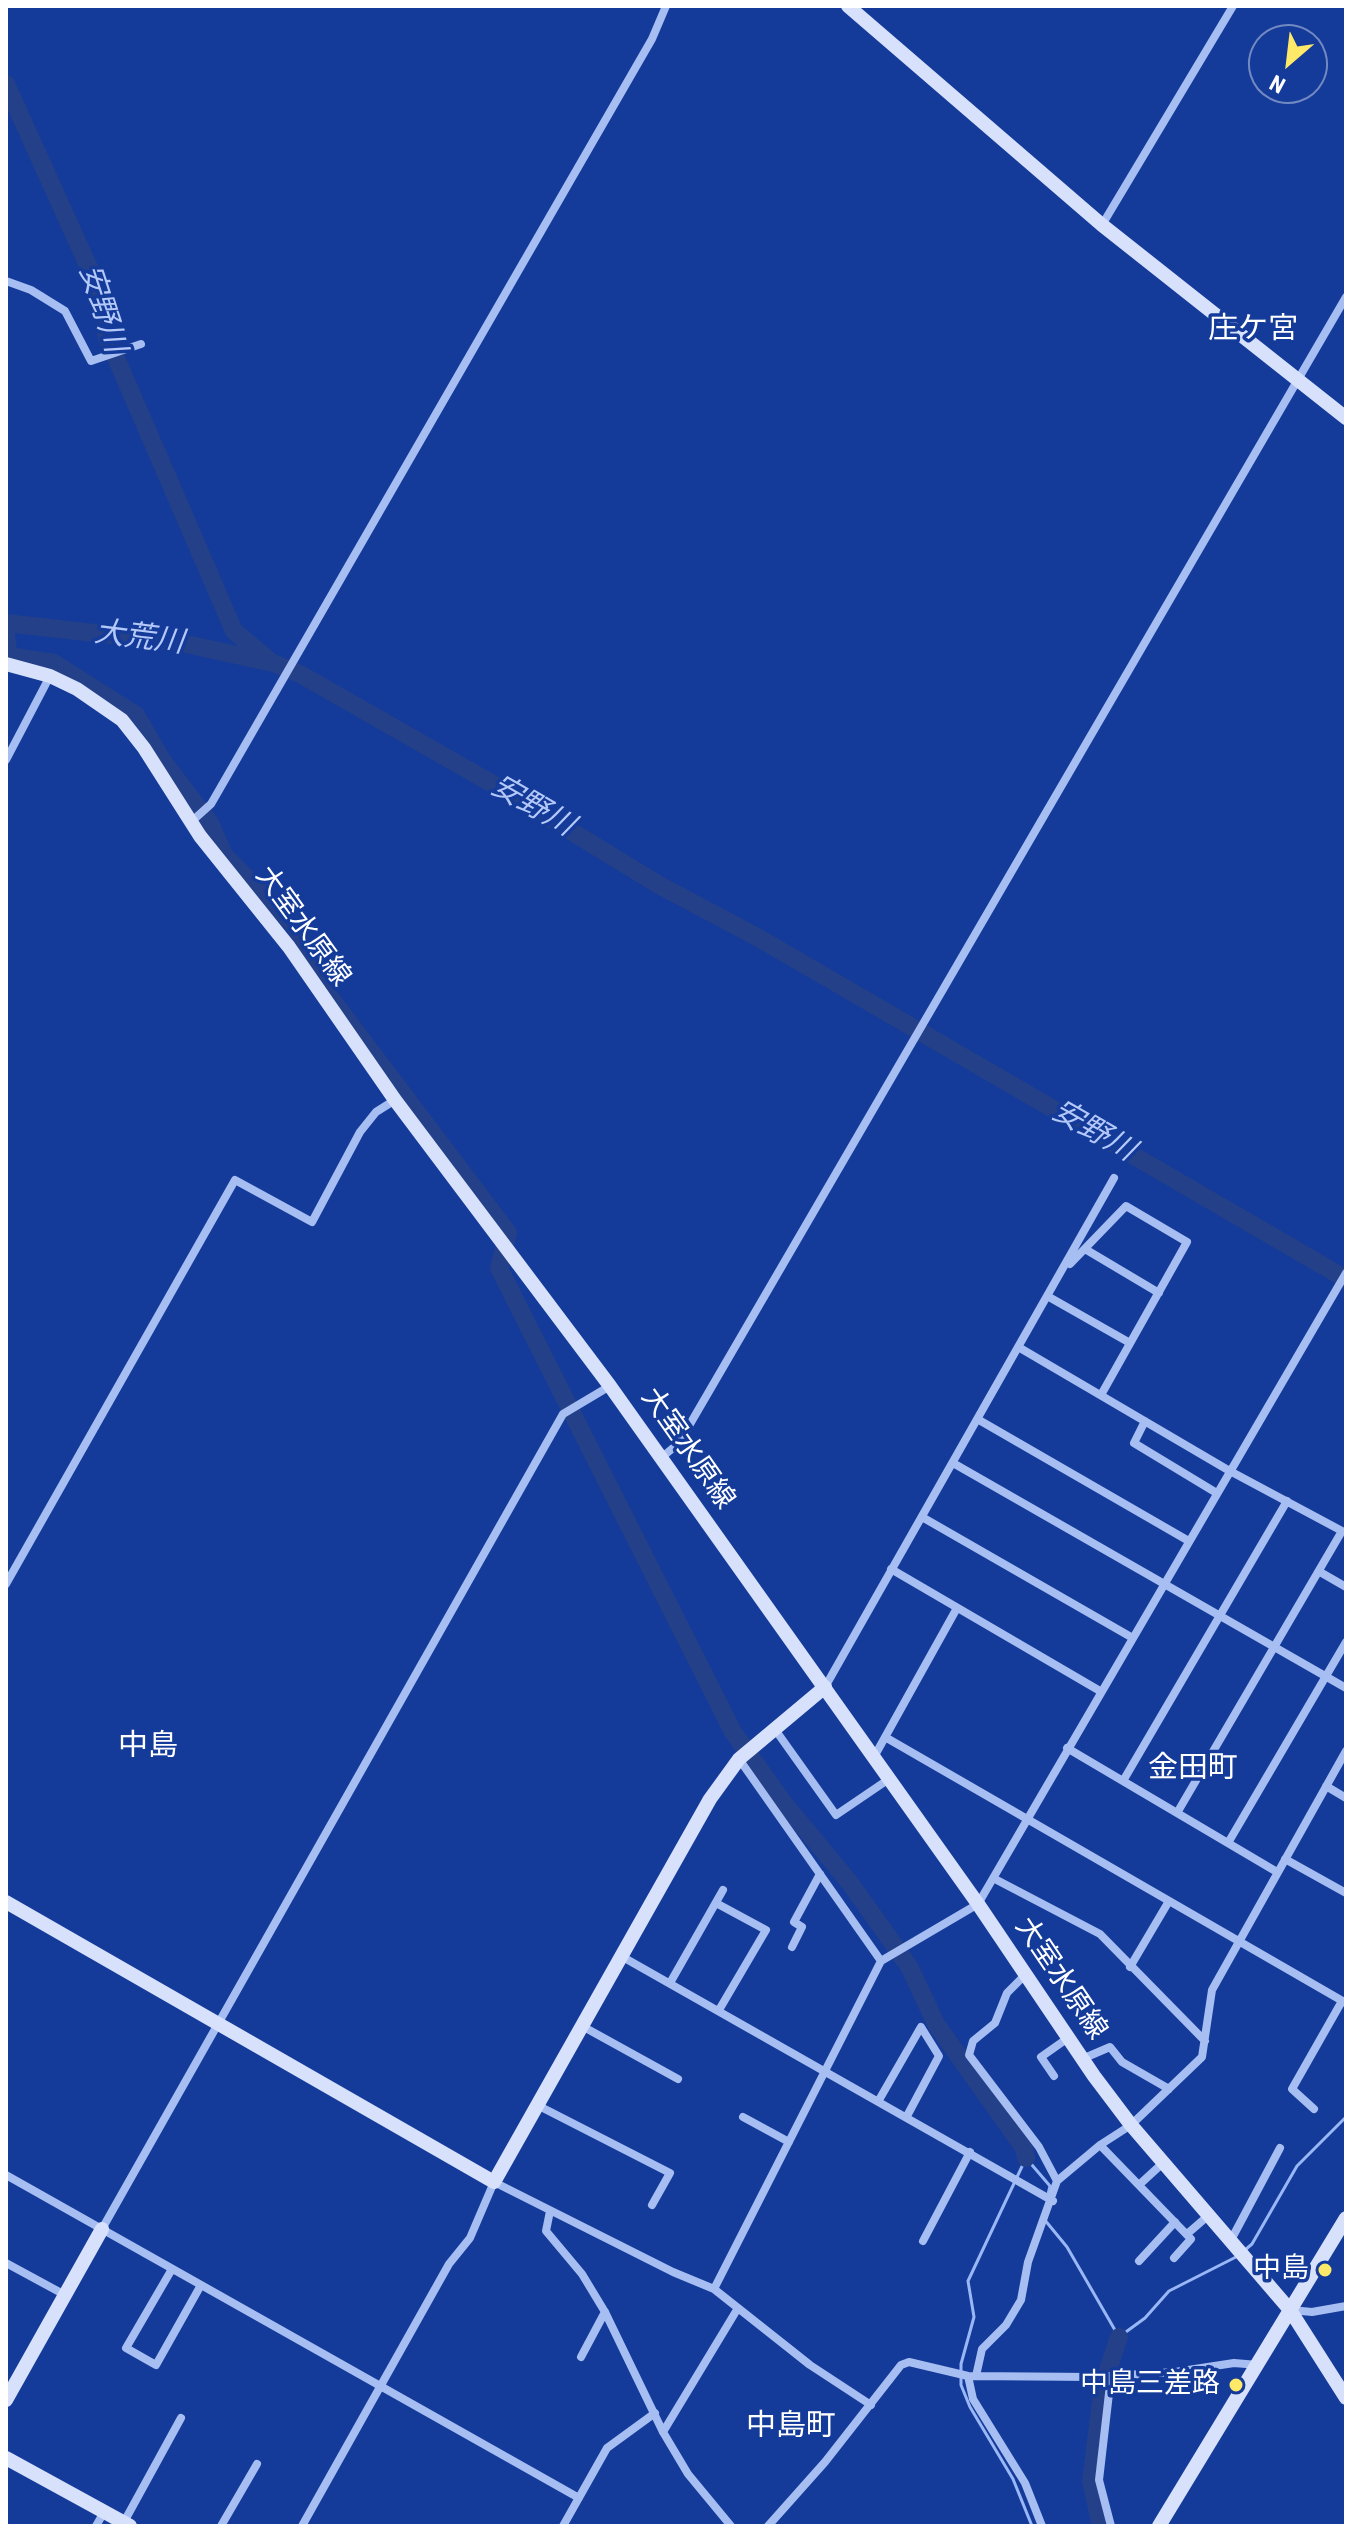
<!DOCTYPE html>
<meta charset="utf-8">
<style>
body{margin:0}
#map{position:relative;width:1352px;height:2532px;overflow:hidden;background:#143b99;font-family:"Roboto Condensed",sans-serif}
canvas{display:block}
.frame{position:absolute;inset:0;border:8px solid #fff;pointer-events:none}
.north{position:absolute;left:1248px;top:24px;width:80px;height:80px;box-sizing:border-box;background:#143b99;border:2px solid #7289c2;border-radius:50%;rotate:208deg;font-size:22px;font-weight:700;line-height:32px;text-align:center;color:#fff}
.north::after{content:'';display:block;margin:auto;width:28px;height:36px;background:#ffe969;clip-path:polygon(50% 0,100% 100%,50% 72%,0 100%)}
</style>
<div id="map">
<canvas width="1352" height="2532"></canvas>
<div class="frame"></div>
<div class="north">N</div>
</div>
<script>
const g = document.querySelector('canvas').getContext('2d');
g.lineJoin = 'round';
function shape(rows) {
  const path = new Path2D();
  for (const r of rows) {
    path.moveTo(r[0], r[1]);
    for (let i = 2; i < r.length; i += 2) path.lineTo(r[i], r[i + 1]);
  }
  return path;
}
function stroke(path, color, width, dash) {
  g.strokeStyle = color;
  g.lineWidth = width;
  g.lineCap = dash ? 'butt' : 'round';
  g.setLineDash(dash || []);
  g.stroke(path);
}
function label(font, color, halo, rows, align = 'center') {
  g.font = font + ' "Roboto Condensed","Noto Sans JP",sans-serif';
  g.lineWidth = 7;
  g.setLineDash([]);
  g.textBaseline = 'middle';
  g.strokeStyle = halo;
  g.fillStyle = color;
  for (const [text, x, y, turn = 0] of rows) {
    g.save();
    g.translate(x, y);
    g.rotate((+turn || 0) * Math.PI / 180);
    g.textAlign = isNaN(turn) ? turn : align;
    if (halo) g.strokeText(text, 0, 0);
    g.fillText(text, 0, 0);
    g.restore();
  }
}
const stream = shape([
 [1044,2219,1067,2247,1119,2337,1145,2318,1169,2291,1236,2257],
 [1245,2250,1252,2244,1297,2166,1346,2117],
 [1032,2526,1013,2479,970,2407,961,2385,961,2364,974,2317,968,2281,1026,2158,1050,2186,1048,2194]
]);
const river = shape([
 [6,84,96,283,107,337,234,631,271,662,300,674,512,795,659,885,757,937,1346,1279],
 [6,623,182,643,268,662],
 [6,636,9,656,54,663,136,715,162,760,210,823,224,855,295,926,323,988,508,1233,499,1268,733,1732,783,1802,850,1883,892,1942,910,1968,936,2024,1024,2148,1026,2158],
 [1101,2526,1091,2481,1103,2385,1119,2337]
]);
const street = shape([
 [1102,225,1233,6],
 [6,281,31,290,65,311,91,361,141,344],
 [6,760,50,676],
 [191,822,211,804,652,39,666,6],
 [1085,1249,1159,1293],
 [1070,1264,1126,1206,1187,1242,1101,1395],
 [1049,1297,1130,1343],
 [1020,1348,1228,1470,1342,1531,1177,1813],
 [979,1420,1187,1540],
 [1145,1421,1134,1443,1215,1492],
 [661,1458,679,1443,1346,297],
 [953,1463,1346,1688],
 [922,1517,1131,1637],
 [891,1569,1100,1691],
 [1320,1572,1346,1587],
 [6,1584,235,1180,312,1222,360,1132,376,1112,395,1100],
 [825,1687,1114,1178],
 [774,1728,836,1815,889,1779],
 [885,1737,1346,2003],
 [1067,1748,1277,1872],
 [874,1757,957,1608],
 [739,1759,881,1961],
 [1123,1781,1287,1501],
 [1326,1786,1346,1798],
 [1228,1843,1346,1642],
 [1285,1859,1346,1893],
 [993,1878,1100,1934,1205,2041],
 [716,1903,766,1930,719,2010],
 [792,1947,802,1927,794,1922,820,1874],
 [621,1956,1053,2201],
 [1130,1967,1169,1901],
 [1025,1975,1007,1993,995,2023,973,2041,969,2055,1039,2147,1057,2181],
 [670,1983,723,1890],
 [582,2026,678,2079],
 [1082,2059,1110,2047,1122,2062,1169,2089],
 [1054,2076,1041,2057,1068,2038],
 [879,2100,921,2027,939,2056,907,2116],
 [539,2106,670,2173,652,2205],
 [1314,2109,1292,2089,1342,2001],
 [743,2117,789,2142],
 [1100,2145,1191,2239,1174,2258],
 [6,2175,579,2498],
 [1140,2184,1164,2162],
 [550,2211,546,2231,582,2274,605,2312,663,2432,688,2474,731,2526],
 [102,2229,563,1414,610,1386],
 [1187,2234,1209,2215],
 [1231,2240,1280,2148],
 [923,2241,970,2152],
 [1139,2261,1175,2222],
 [6,2263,65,2295],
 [172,2269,126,2348,156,2365,201,2285],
 [714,2289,881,1961,978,1904,1346,1273],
 [1291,2310,1312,2312,1346,2306],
 [581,2357,605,2312],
 [968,2376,973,2399,1025,2483,1042,2526],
 [976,2376,982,2349,1006,2325,1021,2300,1028,2262,1057,2181,1100,2145,1131,2125,1202,2057,1212,1990,1346,1751],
 [663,2432,738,2308],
 [124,2522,181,2418],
 [96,2526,104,2512],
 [221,2526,257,2464],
 [302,2526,449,2264,470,2238,494,2182,673,2272,714,2289,810,2365,871,2405],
 [563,2526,607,2448,655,2413],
 [768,2526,825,2462,901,2365,909,2362,968,2376,1094,2377,1175,2372,1234,2363,1258,2365],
 [1111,2526,1099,2480,1111,2376]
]);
const secondary = shape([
 [848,6,1102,225,1346,418],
 [6,664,50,676,77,689,122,720,144,748,200,836,289,947,395,1100,610,1386,978,1904,1094,2076,1131,2125,1290,2310,1346,2398],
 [6,1902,494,2182,710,1799,739,1759,825,1687],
 [6,2400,102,2229],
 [6,2458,130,2526],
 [1159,2526,1346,2218]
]);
const markers = [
 [1325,2270,8,"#ffe969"],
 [1236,2385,8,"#ffe969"]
];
const streetNames = [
 ["大室水原線",302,927,54],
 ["大室水原線",687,1449,55],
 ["大室水原線",1060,1979,56]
];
const poiNames = [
 ["中島",1309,2270],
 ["中島三差路",1220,2385]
];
const waterNames = [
 ["安野川",101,309,72],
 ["大荒川",139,639,7],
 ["安野川",532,807,30],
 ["安野川",1093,1132,30]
];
const neighbourhoodNames = [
 ["庄ケ宮",1253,330],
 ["中島",148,1747],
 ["金田町",1193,1769],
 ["中島町",791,2427]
];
stroke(stream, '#99b7f6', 3);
stroke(river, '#244088', 18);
stroke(street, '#a7bef3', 8);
stroke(secondary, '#d7e1fc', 14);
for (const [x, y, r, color] of markers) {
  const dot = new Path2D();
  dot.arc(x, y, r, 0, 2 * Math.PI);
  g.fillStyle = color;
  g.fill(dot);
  stroke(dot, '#143b99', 3);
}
label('28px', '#fff', '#143b99', streetNames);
label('28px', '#fff', '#143b99', poiNames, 'right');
label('italic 30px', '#b4c9f9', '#143b99', waterNames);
label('30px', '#fff', '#143b99', neighbourhoodNames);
</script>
